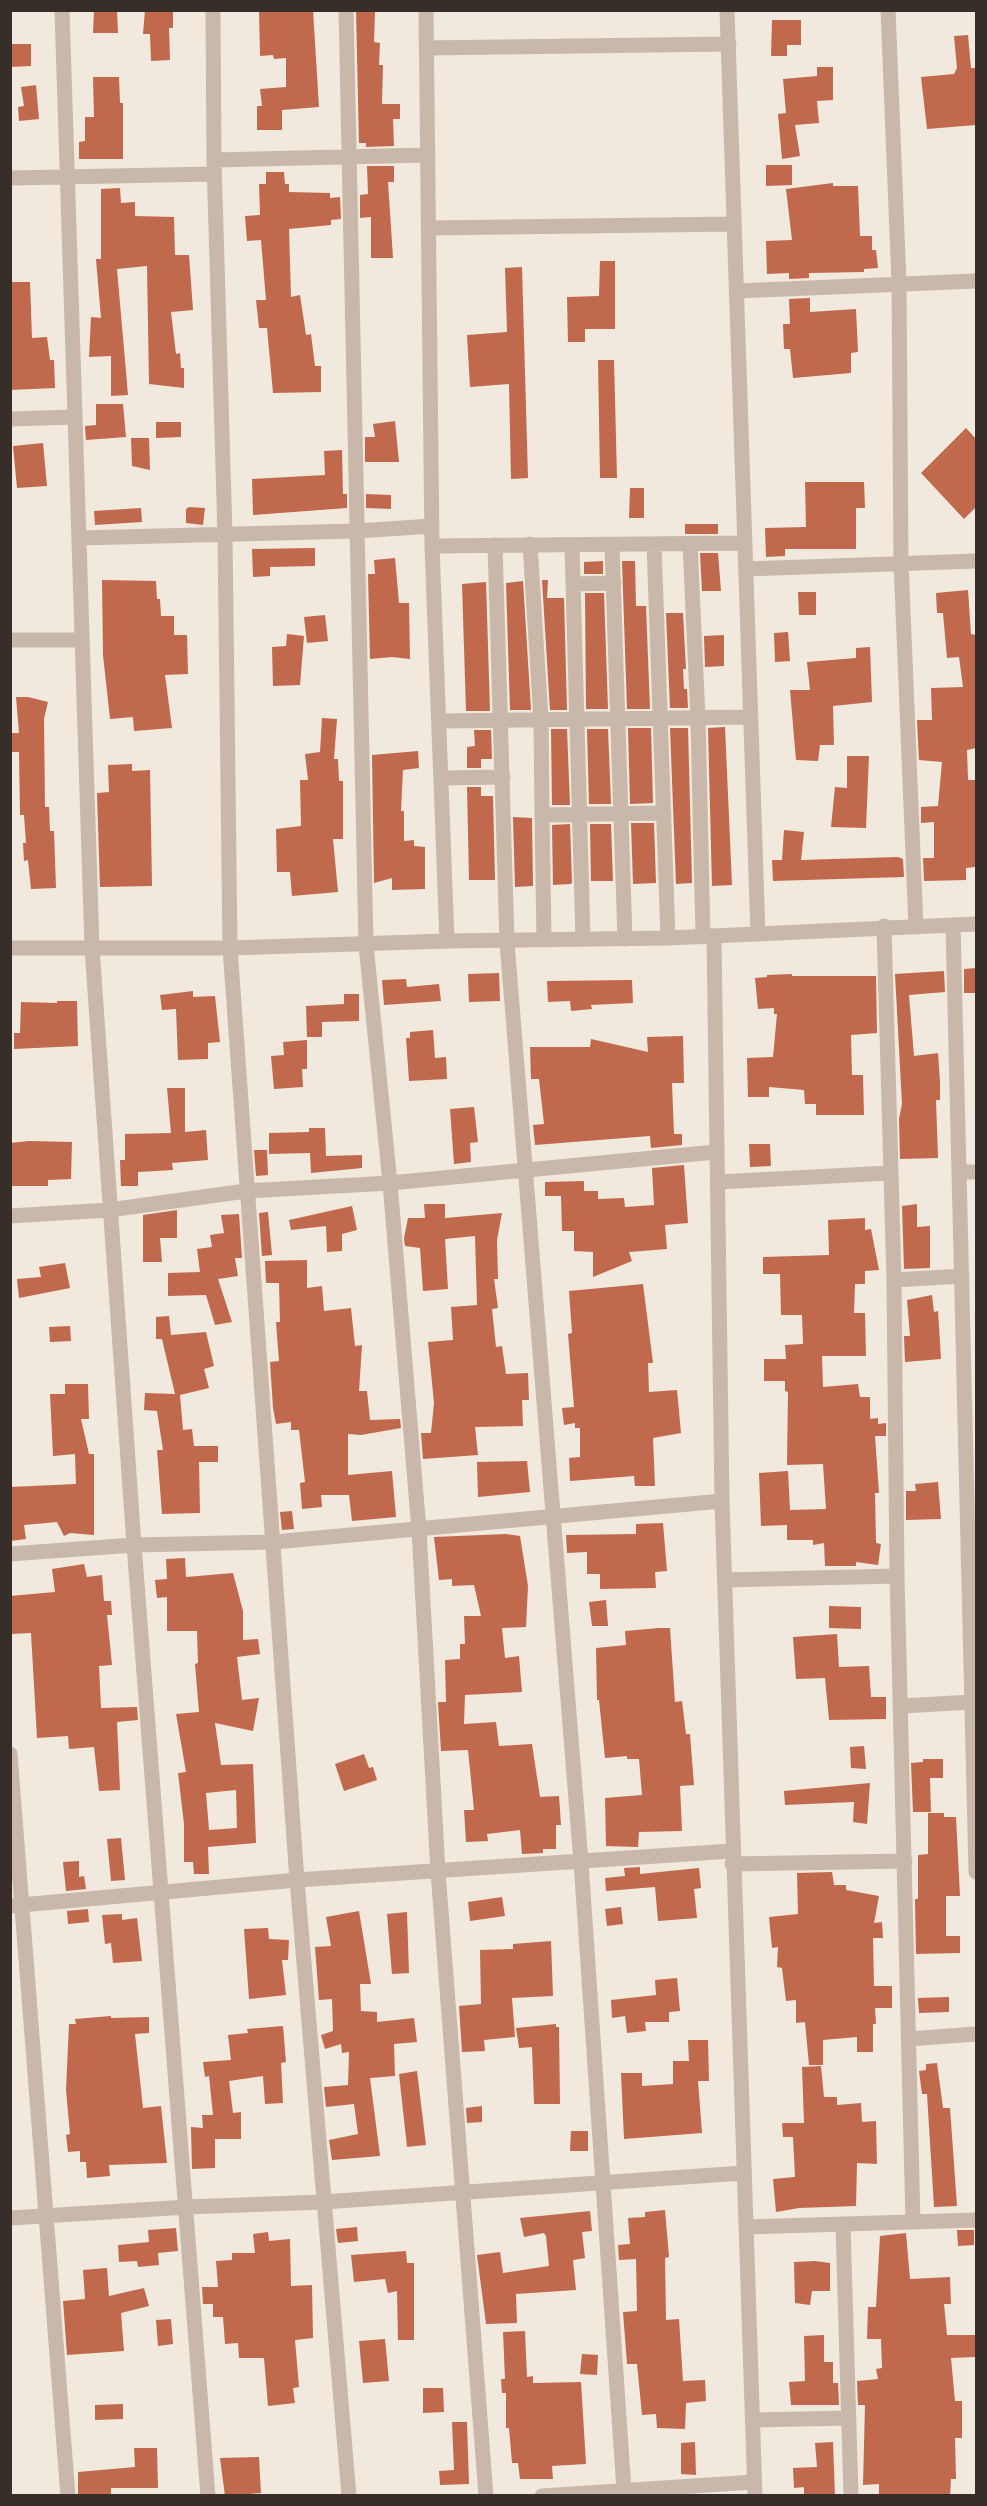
<!DOCTYPE html>
<style>
body{margin:0}
#map{position:relative;width:987px;height:2506px;overflow:hidden;background:#f1e8de;font-family:"PT Sans",sans-serif}
canvas{display:block}
.frame{position:absolute;inset:0;border:12px solid #372e29;pointer-events:none}
</style>
<div id="map">
<canvas width="987" height="2506"></canvas>
<div class="frame"></div>
</div>
<script>
const g = document.querySelector('canvas').getContext('2d');
g.lineJoin = 'round';
function fill(path, color) {
  g.fillStyle = color;
  g.fill(path, 'evenodd');
}
function shape(rows) {
  const path = new Path2D();
  for (const r of rows) {
    path.moveTo(r[0], r[1]);
    for (let i = 2; i < r.length; i += 2) path.lineTo(r[i], r[i + 1]);
  }
  return path;
}
function stroke(path, color, width, dash) {
  g.strokeStyle = color;
  g.lineWidth = width;
  g.lineCap = dash ? 'butt' : 'round';
  g.setLineDash(dash || []);
  g.stroke(path);
}
const building = shape([
 [94,10,117,10,118,33,93,33],
 [145,10,173,10,173,28,169,28,170,60,151,61,150,34,143,34],
 [259,10,313,10,319,107,282,110,282,130,257,130,257,106,262,106,260,89,286,87,286,58,274,59,273,55,260,56],
 [356,10,375,11,374,42,380,43,379,65,383,65,382,104,400,104,400,119,393,119,394,146,366,147,366,143,359,143],
 [772,20,801,20,801,45,787,45,787,56,771,56],
 [968,35,971,68,976,68,976,125,927,129,921,77,954,74,957,68,954,36],
 [10,44,31,44,31,66,10,67],
 [817,67,833,67,833,100,817,101,819,123,795,125,800,156,782,159,778,114,786,113,783,79,817,76],
 [93,77,119,77,120,103,123,103,123,159,79,159,79,142,85,141,85,117,94,117],
 [36,85,39,119,19,121,18,107,24,106,21,87],
 [766,165,792,165,792,185,766,186],
 [367,166,394,166,394,182,388,182,393,258,371,258,371,217,360,218,360,195,368,194],
 [266,172,284,172,285,184,289,184,289,192,330,193,330,198,340,197,341,219,331,220,331,225,289,229,291,297,300,295,306,335,311,334,315,366,321,366,321,392,273,393,267,328,259,328,256,300,266,300,261,240,247,241,245,216,260,215,259,184,266,184],
 [833,183,833,186,858,186,860,236,872,236,872,250,876,250,878,268,864,269,864,272,809,273,809,278,789,279,789,273,767,274,766,241,792,240,786,189],
 [120,188,121,203,135,202,135,216,174,217,175,255,189,255,193,310,171,312,176,354,180,353,181,368,184,368,184,388,149,384,147,266,117,269,128,395,111,396,111,356,89,357,91,317,101,318,96,259,101,259,101,189],
 [600,261,615,261,615,329,585,329,585,342,568,342,567,297,599,296],
 [522,267,528,478,511,479,509,384,470,387,467,335,507,332,505,268],
 [10,282,30,282,32,338,47,337,50,360,54,360,55,388,10,390],
 [810,298,810,312,856,309,858,352,851,353,851,373,793,378,790,349,784,349,783,324,790,324,789,299],
 [598,360,614,360,617,478,600,478],
 [96,404,123,404,126,437,86,440,85,426,96,425],
 [395,421,399,462,365,462,365,437,375,437,373,424],
 [156,422,181,422,181,437,156,438],
 [966,428,976,439,976,507,964,519,921,473],
 [131,438,149,438,150,470,132,466],
 [43,443,47,486,17,488,13,446],
 [342,450,343,494,347,494,347,508,253,515,252,479,325,475,324,451],
 [805,482,864,482,865,508,856,508,856,549,785,549,785,556,766,557,765,528,806,527],
 [630,488,644,488,644,518,629,518],
 [366,494,391,495,391,509,366,508],
 [189,507,205,508,203,525,186,523,186,509],
 [141,508,142,522,95,525,94,511],
 [685,524,718,524,718,534,685,534],
 [315,548,315,566,270,567,270,576,253,577,252,549],
 [700,553,718,553,721,591,702,591],
 [395,558,399,603,409,603,410,659,392,657,370,659,368,574,375,574,374,560],
 [603,561,603,574,584,574,584,562],
 [622,561,635,561,636,606,646,606,650,709,627,709],
 [102,580,156,581,157,599,160,599,161,616,174,616,174,635,187,635,188,674,165,675,172,728,134,731,133,717,110,719,103,655],
 [542,580,548,580,547,598,564,598,567,710,550,710],
 [523,581,531,710,510,710,506,583],
 [486,582,490,711,466,711,462,584],
 [968,590,971,634,976,635,976,748,967,750,968,780,976,780,975,867,966,868,966,880,924,881,923,858,934,858,934,822,921,823,921,807,938,806,942,762,919,760,917,720,932,720,931,688,963,687,959,657,947,658,943,613,937,613,936,593],
 [798,592,816,592,816,615,799,615],
 [585,593,604,593,608,709,586,709],
 [666,613,683,613,686,669,683,669,684,689,687,689,688,708,670,708],
 [325,615,328,641,307,643,304,617],
 [788,632,790,661,775,662,774,633],
 [287,634,304,636,300,685,273,686,272,647,286,646],
 [724,635,724,666,705,667,704,636],
 [870,647,872,702,833,706,834,745,820,745,818,761,796,760,790,690,810,690,807,662,856,658,856,648],
 [16,697,28,697,48,702,44,719,45,807,49,807,50,831,54,831,56,888,31,889,28,860,24,861,23,843,26,843,24,815,20,815,19,752,10,752,10,733,19,733],
 [322,718,337,719,334,759,338,759,339,781,343,781,343,839,333,839,338,892,292,896,290,872,277,872,276,829,301,826,300,780,308,780,305,754,320,752],
 [725,727,732,885,712,886,708,728],
 [628,728,651,728,653,803,630,804],
 [670,728,688,728,692,883,676,884],
 [551,729,567,729,570,805,552,805],
 [587,729,608,729,611,804,589,804],
 [474,730,491,730,492,759,481,759,481,768,467,768,467,747,475,746],
 [418,751,419,768,403,770,401,811,404,811,404,841,414,840,414,846,425,847,425,889,392,890,392,878,374,883,372,755],
 [847,756,869,756,866,828,831,827,835,787,847,788],
 [132,764,132,771,150,770,152,886,100,887,97,793,109,792,108,765],
 [467,787,481,787,481,796,493,796,495,880,469,880],
 [513,817,532,818,533,886,515,887],
 [631,823,654,823,656,883,633,884],
 [570,824,572,882,571,884,553,885,552,825],
 [590,824,611,824,613,881,591,881],
 [784,830,804,832,801,860,898,857,903,859,904,877,773,881,772,860,782,860],
 [976,968,976,993,964,993,964,969],
 [944,971,945,992,909,995,914,1056,938,1053,940,1082,940,1100,936,1100,938,1158,900,1159,899,1119,902,1104,895,974],
 [499,973,500,1001,469,1002,468,974],
 [792,974,792,976,876,976,877,1033,851,1035,852,1075,863,1075,864,1115,816,1115,816,1104,805,1104,804,1090,769,1087,769,1097,748,1097,747,1058,773,1057,777,1014,774,1014,774,1008,758,1009,755,978,767,977,767,975],
 [406,979,407,987,439,984,441,1001,384,1005,382,980],
 [632,980,633,1003,591,1005,592,1009,571,1011,570,1001,548,1002,547,981],
 [193,991,193,997,215,996,220,1042,208,1043,208,1059,178,1060,176,1009,162,1010,160,995],
 [344,994,359,994,359,1021,322,1022,322,1037,307,1037,306,1006,344,1004],
 [57,1001,77,1001,78,1046,14,1049,14,1033,20,1033,21,1002,57,1003],
 [433,1030,435,1058,446,1057,447,1079,409,1081,406,1038,410,1038,410,1032],
 [683,1036,684,1083,672,1083,674,1134,682,1134,682,1145,651,1148,650,1136,535,1145,533,1125,544,1124,539,1079,531,1079,530,1047,590,1047,591,1039,648,1052,647,1037],
 [307,1040,307,1069,302,1069,303,1087,274,1089,271,1056,284,1055,283,1042],
 [167,1088,185,1088,185,1132,206,1130,208,1160,172,1163,173,1170,138,1172,138,1186,121,1186,120,1160,125,1160,125,1134,171,1133],
 [474,1107,478,1142,470,1143,471,1162,454,1164,450,1109],
 [309,1128,325,1128,326,1156,362,1155,362,1168,311,1173,310,1153,269,1154,269,1133,309,1132],
 [29,1141,72,1142,71,1179,48,1180,48,1186,10,1186,10,1143],
 [749,1144,770,1144,771,1166,750,1167],
 [254,1150,267,1150,268,1175,256,1176],
 [684,1165,688,1223,665,1225,667,1249,629,1252,632,1261,593,1277,593,1252,574,1251,574,1231,562,1231,561,1196,545,1196,545,1182,584,1181,584,1191,598,1191,598,1199,624,1198,625,1207,654,1205,652,1168],
 [424,1204,445,1204,445,1218,502,1213,497,1240,498,1279,494,1279,498,1308,492,1309,496,1347,502,1346,506,1374,528,1373,529,1400,522,1400,523,1426,475,1427,478,1455,423,1459,421,1433,431,1433,434,1403,428,1342,453,1340,451,1307,477,1305,475,1236,445,1239,448,1289,423,1291,420,1248,405,1246,404,1238,408,1218,425,1218],
 [917,1204,917,1227,930,1226,930,1268,904,1269,902,1206],
 [352,1206,357,1230,342,1234,342,1251,327,1252,326,1226,291,1230,289,1220],
 [177,1210,177,1238,160,1238,162,1262,143,1262,143,1215],
 [268,1212,272,1255,262,1256,259,1213],
 [239,1214,242,1258,235,1258,238,1276,218,1279,232,1322,215,1325,206,1295,168,1296,168,1273,200,1272,197,1249,212,1247,210,1235,224,1233,221,1215],
 [865,1218,865,1230,871,1229,879,1270,865,1271,865,1284,855,1284,854,1313,865,1313,866,1356,822,1356,823,1387,858,1384,860,1397,870,1397,870,1419,878,1418,878,1424,886,1423,886,1436,875,1436,879,1493,875,1493,876,1543,881,1544,878,1565,856,1562,856,1566,825,1566,824,1543,813,1545,813,1540,787,1540,787,1525,761,1526,759,1473,788,1471,790,1510,826,1509,823,1464,787,1465,788,1392,785,1391,785,1381,764,1381,764,1359,786,1359,785,1345,803,1344,802,1315,781,1315,780,1274,763,1274,763,1257,829,1255,828,1220],
 [307,1260,307,1288,322,1286,324,1311,351,1308,355,1346,362,1345,359,1391,367,1391,370,1420,400,1419,401,1428,361,1435,348,1434,348,1475,392,1471,396,1517,352,1521,349,1495,321,1495,322,1507,302,1509,300,1483,305,1482,299,1430,291,1430,291,1422,276,1424,273,1408,270,1362,279,1361,276,1322,280,1322,279,1283,266,1283,265,1261],
 [65,1263,70,1288,19,1298,17,1279,41,1277,39,1267],
 [643,1284,653,1363,648,1363,649,1392,677,1390,681,1433,653,1438,655,1486,635,1486,634,1476,570,1481,569,1458,580,1457,580,1428,575,1428,575,1423,564,1425,562,1408,574,1407,568,1334,572,1333,569,1291],
 [932,1295,934,1312,938,1311,941,1359,905,1362,904,1336,910,1336,907,1300],
 [169,1316,171,1335,206,1332,214,1366,204,1369,209,1388,180,1395,183,1430,192,1429,194,1446,218,1446,218,1462,199,1462,200,1513,162,1514,157,1450,163,1450,157,1411,144,1410,145,1393,175,1394,162,1339,156,1339,156,1317],
 [70,1326,71,1341,50,1342,49,1327],
 [65,1384,88,1384,89,1419,81,1419,89,1454,94,1454,94,1535,70,1533,64,1536,57,1522,24,1525,26,1539,10,1541,10,1487,76,1484,75,1454,53,1456,50,1394,65,1394],
 [527,1461,530,1492,478,1497,477,1462],
 [938,1482,941,1519,906,1520,906,1491,916,1491,915,1484],
 [292,1511,294,1529,282,1530,280,1512],
 [663,1523,667,1571,655,1572,656,1588,600,1589,600,1574,587,1574,587,1552,567,1553,566,1535,636,1534,636,1524],
 [506,1534,520,1536,528,1586,526,1627,502,1628,505,1658,519,1656,522,1692,465,1695,464,1724,496,1722,499,1746,532,1744,540,1797,559,1796,561,1825,556,1825,556,1849,543,1849,543,1853,522,1854,520,1830,487,1834,488,1841,466,1842,464,1810,474,1810,468,1750,441,1751,438,1702,446,1702,445,1660,460,1659,460,1644,465,1644,464,1616,481,1616,474,1585,452,1586,452,1579,439,1580,434,1537],
 [185,1558,186,1577,233,1573,243,1611,243,1640,258,1639,260,1654,237,1657,242,1700,259,1698,253,1731,215,1723,221,1765,253,1764,256,1843,208,1847,209,1874,194,1874,193,1862,184,1862,184,1824,178,1773,186,1772,176,1714,199,1712,195,1664,198,1663,197,1631,167,1631,167,1597,157,1598,155,1580,167,1579,166,1559],
 [236,1790,237,1828,209,1830,206,1793],
 [84,1564,87,1577,102,1575,104,1601,111,1601,112,1615,107,1615,112,1665,99,1666,101,1708,137,1707,138,1720,117,1722,120,1790,99,1791,94,1747,69,1749,68,1736,37,1738,31,1633,11,1634,10,1596,55,1592,52,1569],
 [606,1600,608,1626,592,1626,589,1602],
 [829,1606,861,1607,861,1629,829,1628],
 [659,1628,670,1628,675,1702,682,1701,686,1734,690,1734,694,1785,680,1786,682,1831,639,1832,638,1847,606,1846,605,1798,642,1795,639,1759,627,1759,627,1756,605,1758,599,1700,597,1700,596,1648,626,1645,625,1631],
 [837,1634,839,1667,869,1666,871,1697,886,1697,886,1719,829,1720,825,1678,796,1679,793,1637],
 [864,1746,866,1769,851,1768,850,1747],
 [364,1754,369,1768,373,1767,377,1780,344,1791,335,1764],
 [923,1759,943,1759,943,1778,930,1778,931,1812,913,1812,911,1763,923,1762],
 [870,1783,867,1824,853,1822,854,1802,785,1805,784,1791],
 [928,1813,944,1813,944,1817,956,1817,960,1896,946,1896,946,1936,960,1936,960,1953,916,1954,915,1899,918,1899,918,1855,928,1854],
 [121,1838,125,1880,111,1881,107,1839],
 [79,1861,79,1877,84,1876,86,1889,66,1891,63,1862],
 [640,1867,640,1874,699,1868,701,1888,694,1889,697,1918,658,1921,655,1887,606,1891,605,1878,625,1876,624,1868],
 [832,1872,834,1885,846,1885,846,1890,879,1896,874,1923,882,1922,883,1938,873,1938,874,1986,892,1986,892,2008,875,2008,876,2024,873,2024,873,2052,857,2052,857,2037,823,2040,823,2065,809,2065,805,2022,796,2023,796,2000,786,2001,782,1968,777,1967,778,1947,772,1948,769,1917,798,1914,797,1873],
 [502,1897,505,1916,470,1921,468,1902],
 [621,1907,623,1924,607,1926,605,1909],
 [88,1909,89,1922,68,1924,67,1911],
 [359,1911,371,1984,360,1984,361,2011,377,2012,377,2022,414,2018,417,2042,394,2044,395,2076,370,2078,380,2156,332,2160,329,2140,358,2134,354,2104,326,2107,324,2087,348,2085,349,2052,342,2053,341,2044,325,2049,321,2035,333,2031,332,1999,319,2000,315,1947,331,1946,326,1917],
 [407,1912,409,1973,392,1974,387,1914],
 [122,1914,122,1920,137,1918,142,1961,113,1963,111,1943,105,1944,102,1915],
 [268,1928,269,1939,289,1940,288,1960,282,1960,286,1995,249,1999,244,1929],
 [551,1941,553,1996,512,1998,515,2037,484,2040,485,2051,462,2052,459,2006,481,2004,480,1950,513,1949,513,1944],
 [677,1978,680,2011,669,2012,669,2022,645,2022,646,2031,627,2033,625,2016,612,2018,611,2000,656,1995,655,1980],
 [949,1997,949,2012,919,2013,918,1998],
 [111,2016,111,2018,149,2017,149,2033,135,2034,143,2108,161,2106,167,2163,109,2165,110,2176,87,2178,86,2162,80,2162,80,2151,68,2152,66,2135,70,2134,66,2090,69,2024,76,2024,75,2019],
 [556,2024,556,2027,559,2027,560,2104,534,2104,532,2047,519,2048,516,2028],
 [283,2026,286,2062,281,2063,283,2103,265,2104,263,2076,229,2081,233,2113,241,2112,241,2139,215,2139,215,2168,192,2169,191,2127,203,2128,202,2115,213,2115,209,2076,205,2077,203,2062,231,2060,228,2035,248,2033,247,2029],
 [688,2040,708,2040,709,2081,698,2081,702,2133,624,2139,621,2073,642,2073,642,2086,673,2084,673,2061,689,2061],
 [937,2063,943,2108,950,2108,957,2206,934,2207,927,2094,922,2094,919,2071,926,2070,926,2064],
 [821,2066,824,2097,837,2097,837,2105,861,2103,862,2122,876,2121,877,2164,857,2163,856,2206,799,2208,776,2212,773,2179,795,2177,793,2137,783,2137,782,2123,804,2123,802,2067],
 [417,2071,426,2145,407,2147,399,2074],
 [482,2106,482,2122,467,2123,466,2108],
 [571,2131,588,2131,588,2151,570,2151],
 [665,2210,669,2257,665,2258,666,2320,679,2319,683,2381,705,2380,706,2401,686,2403,685,2429,657,2428,656,2414,642,2415,637,2364,627,2364,623,2312,637,2311,636,2259,619,2260,618,2245,630,2244,628,2218,645,2217,645,2212],
 [590,2211,592,2231,582,2232,585,2258,573,2260,576,2290,516,2294,517,2323,486,2324,477,2255,500,2252,503,2273,549,2266,546,2236,544,2233,524,2237,520,2218],
 [357,2227,358,2241,338,2243,336,2229],
 [176,2228,178,2251,158,2253,159,2265,138,2267,137,2261,119,2262,118,2245,149,2242,148,2230],
 [957,2230,974,2230,974,2245,958,2246],
 [268,2232,269,2241,290,2239,291,2286,312,2285,313,2338,295,2340,299,2387,293,2388,295,2403,268,2406,264,2358,239,2358,238,2343,225,2344,223,2317,213,2317,213,2304,203,2304,202,2287,218,2287,216,2261,232,2260,232,2253,255,2253,253,2234],
 [906,2233,910,2279,950,2277,951,2304,944,2304,947,2335,976,2335,976,2357,951,2358,955,2401,962,2401,962,2438,955,2438,956,2479,951,2479,950,2496,879,2496,879,2484,863,2485,865,2405,858,2405,857,2381,878,2379,876,2369,882,2368,881,2339,867,2339,868,2307,876,2307,880,2236],
 [406,2251,407,2263,414,2263,414,2340,398,2340,397,2291,388,2293,385,2279,354,2282,351,2255],
 [815,2261,830,2263,830,2291,812,2291,810,2305,795,2303,794,2262],
 [107,2268,109,2296,144,2288,149,2306,121,2313,124,2351,67,2355,63,2301,85,2299,83,2270],
 [171,2319,173,2344,158,2346,156,2320],
 [525,2331,527,2377,533,2376,533,2383,581,2382,586,2464,552,2466,553,2479,520,2479,518,2463,512,2463,509,2428,506,2428,506,2393,502,2393,501,2379,505,2379,503,2332],
 [824,2335,824,2362,833,2362,833,2383,838,2383,839,2405,791,2405,789,2382,805,2381,804,2336],
 [385,2339,389,2381,363,2383,359,2341],
 [582,2354,598,2355,597,2375,580,2374],
 [423,2388,443,2388,444,2412,423,2413],
 [123,2404,123,2419,95,2420,95,2405],
 [452,2422,467,2422,469,2484,440,2485,439,2471,454,2470],
 [695,2442,696,2475,681,2474,681,2443],
 [833,2442,835,2496,804,2496,804,2487,794,2488,793,2468,817,2467,815,2443],
 [134,2448,157,2448,158,2488,111,2488,111,2496,78,2496,78,2472,135,2467],
 [259,2457,261,2493,225,2496,220,2458]
]);
const minor = shape([
 [62,10,92,948,134,1545,208,2496],
 [213,10,214,160,225,535,230,948,297,1880,349,2496],
 [346,10,366,945,390,1183,419,1530,438,1872,486,2496],
 [426,10,432,546,447,941],
 [727,10,758,934],
 [888,10,899,283,901,562,916,927],
 [426,48,729,44],
 [214,160,428,155],
 [10,178,214,174],
 [429,228,733,224],
 [737,291,976,281],
 [10,419,74,417],
 [79,538,357,531,432,526],
 [530,544,541,720,542,815],
 [654,544,668,938],
 [690,544,698,718,703,937],
 [495,545,507,942,581,1862,624,2490],
 [572,545,583,939],
 [612,545,625,939],
 [432,546,744,543],
 [746,569,976,561],
 [574,584,614,583],
 [10,640,81,640],
 [440,721,751,717],
 [442,778,503,777],
 [953,925,976,1872],
 [884,926,894,1280,897,1576,913,2222],
 [544,940,542,815,664,813],
 [960,1172,976,1172],
 [718,1182,889,1173],
 [10,1216,109,1210,246,1191,390,1183,716,1152],
 [894,1280,962,1276],
 [10,1554,134,1545,274,1542,722,1501],
 [725,1580,897,1576],
 [902,1706,972,1702],
 [10,1754,68,2496],
 [732,1864,905,1861],
 [10,1906,297,1880,732,1851],
 [909,2039,976,2034],
 [10,2218,187,2207,323,2202,743,2173],
 [843,2224,851,2496],
 [747,2227,976,2220],
 [753,2420,849,2418],
 [542,2496,754,2482]
]);
const tertiary = shape([
 [714,937,722,1501,755,2496],
 [10,948,230,948,447,941,668,938,976,924]
]);
fill(building, '#c1694c');
stroke(minor, '#c9b8aa', 15);
stroke(tertiary, '#c9b8aa', 15);
</script>
